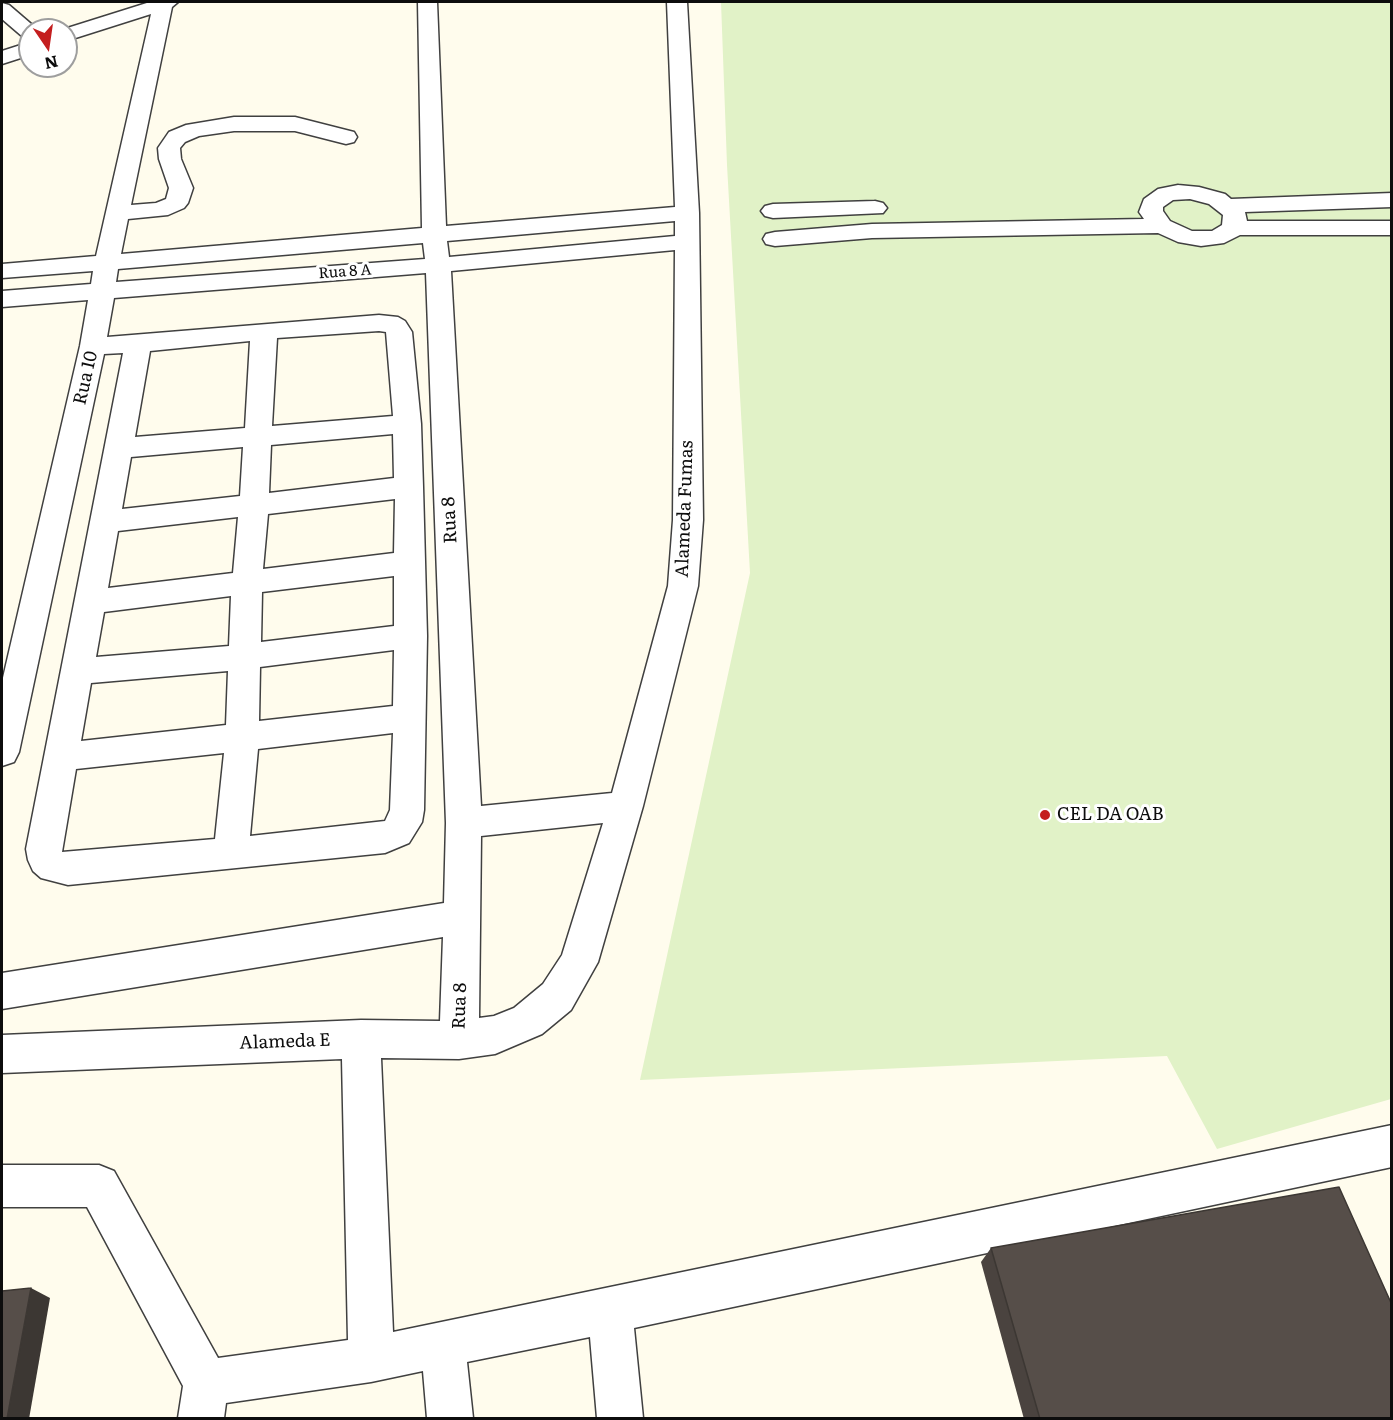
<!DOCTYPE html>
<style>
body{margin:0}
#map{position:relative;width:1393px;height:1420px;overflow:hidden;background:#fffced;font-family:Literata,serif}
canvas{display:block}
.frame{position:absolute;inset:0;border:3px solid #0d0d0d;pointer-events:none}
.north{position:absolute;left:18px;top:18px;width:60px;height:60px;box-sizing:border-box;background:#fff;border:2px solid #9e9e9e;border-radius:50%;rotate:167deg;font-size:16px;font-weight:700;line-height:24px;text-align:center;color:#0d0d0d}
.north::after{content:'';display:block;margin:auto;width:21px;height:27px;background:#c41e1f;clip-path:polygon(50% 0,100% 100%,50% 72%,0 100%)}
</style>
<div id="map">
<canvas width="1393" height="1420"></canvas>
<div class="frame"></div>
<div class="north">N</div>
</div>
<script>
const g = document.querySelector('canvas').getContext('2d');
g.lineJoin = 'round';
function fill(path, color) {
  g.fillStyle = color;
  g.fill(path, 'evenodd');
}
function shape(rows) {
  const path = new Path2D();
  for (const r of rows) {
    path.moveTo(r[0], r[1]);
    for (let i = 2; i < r.length; i += 2) path.lineTo(r[i], r[i + 1]);
  }
  return path;
}
function stroke(path, color, width, dash) {
  g.strokeStyle = color;
  g.lineWidth = width;
  g.lineCap = dash ? 'butt' : 'round';
  g.setLineDash(dash || []);
  g.stroke(path);
}
function label(font, color, halo, rows, align = 'center') {
  g.font = font + ' Literata,serif';
  g.lineWidth = 6;
  g.setLineDash([]);
  g.textBaseline = 'middle';
  g.strokeStyle = halo;
  g.fillStyle = color;
  for (const [text, x, y, turn = 0] of rows) {
    g.save();
    g.translate(x, y);
    g.rotate((+turn || 0) * Math.PI / 180);
    g.textAlign = isNaN(turn) ? turn : align;
    if (halo) g.strokeText(text, 0, 0);
    g.fillText(text, 0, 0);
    g.restore();
  }
}
const pitch = shape([
 [721,2,1391,2,1391,1099,1217,1149,1167,1056,640,1080,750,573,727,165]
]);
const minor = shape([
 [150,2,178,2,172,7,131,205,156,203,166,199,169,188,159,159,158,148,169,132,186,125,234,117,295,117,354,132,357,137,354,142,346,144,295,131,234,131,199,136,185,142,180,148,181,159,193,188,188,203,184,208,168,215,128,219,121,254,422,228,418,2,437,2,446,226,675,207,667,2,687,2,699,213,703,520,698,586,643,806,598,962,571,1010,542,1034,495,1054,459,1059,381,1058,393,1332,1392,1125,1392,1167,634,1328,643,1418,597,1418,590,1337,467,1362,473,1418,427,1418,423,1371,371,1382,226,1403,224,1418,178,1418,183,1386,87,1207,2,1207,2,1165,99,1165,114,1171,218,1358,348,1340,342,1059,2,1073,2,1035,361,1020,440,1021,443,937,2,1009,2,973,444,903,446,823,426,273,114,298,107,337,379,315,398,317,405,321,412,332,421,424,423,487,427,636,424,810,422,822,409,843,385,853,68,885,41,878,33,871,28,860,26,849,123,353,104,354,19,752,14,762,2,766,2,682,80,346,88,300,2,307,2,291,91,284,93,271,2,278,2,264,96,256,151,14,66,41,66,30,61,30,150,2],
 [675,221,675,236,449,257,447,241,675,221],
 [423,243,425,259,116,282,118,269,423,243],
 [675,250,673,520,668,586,612,793,481,806,451,271,675,250],
 [379,331,386,332,393,416,272,426,277,338,379,331],
 [250,341,245,428,135,437,150,351,250,341],
 [393,434,394,478,269,493,271,445,393,434],
 [243,447,240,496,122,509,131,457,243,447],
 [395,499,394,553,263,569,268,514,395,499],
 [238,517,233,573,108,588,118,531,238,517],
 [394,576,394,626,261,642,262,592,394,576],
 [231,596,229,646,96,657,104,612,231,596],
 [394,650,393,706,259,721,260,667,394,650],
 [228,671,226,725,81,741,91,683,228,671],
 [393,733,390,810,385,821,250,836,258,749,393,733],
 [224,753,215,839,62,852,76,769,224,753],
 [603,823,562,955,543,984,514,1008,494,1016,479,1018,481,836,603,823],
 [2,3,9,5,37,29,30,30,30,39,23,37,2,19,2,3],
 [30,42,30,55,2,64,2,51,30,42],
 [1178,185,1199,187,1225,194,1231,199,1392,193,1392,207,1245,212,1247,221,1392,221,1392,235,1240,235,1224,243,1201,246,1178,242,1158,233,872,238,775,246,766,244,763,239,766,234,775,232,872,224,1144,219,1139,212,1144,199,1158,189,1178,185],
 [1190,199,1209,204,1223,215,1222,225,1212,231,1192,231,1170,221,1163,211,1163,207,1173,200,1190,199],
 [875,201,883,203,887,208,883,213,773,218,765,216,761,211,765,206,773,204,875,201]
]);
const wall = shape([
 [991,1248,1392,1419,1024,1419,981,1262]
]);
const shadedWall = shape([
 [31,1288,50,1298,29,1419,7,1419]
]);
const building = shape([
 [1339,1187,1392,1305,1392,1419,1040,1419,991,1248,1339,1187],
 [31,1288,7,1419,2,1419,2,1291,31,1288]
]);
const markers = [
 [1045,815,6,"#c41e1f"]
];
const farStreetnames = [
 ["Rua 8 A",345,272,-4]
];
const streetNames = [
 ["Rua 10",86,378,-77],
 ["Alameda Fumas",685,509,-88],
 ["Rua 8",450,520,-93],
 ["Rua 8",460,1006,-88],
 ["Alameda E",285,1042,-2]
];
const poiNames = [
 ["CEL DA OAB",1057,815]
];
fill(pitch, '#e1f2c7');
stroke(minor, '#404040', 3);
fill(minor, '#fff');
fill(wall, '#4a433f');
fill(shadedWall, '#3c3733');
fill(building, '#564e49');
stroke(building, '#3c3733', 1.5);
for (const [x, y, r, color] of markers) {
  const dot = new Path2D();
  dot.arc(x, y, r, 0, 2 * Math.PI);
  g.fillStyle = color;
  g.fill(dot);
  stroke(dot, '#fff', 2);
}
label('15px', '#0d0d0d', '#fff', farStreetnames);
label('18px', '#0d0d0d', '#fff', streetNames);
label('18px', '#0d0d0d', '#fff', poiNames, 'left');
</script>
